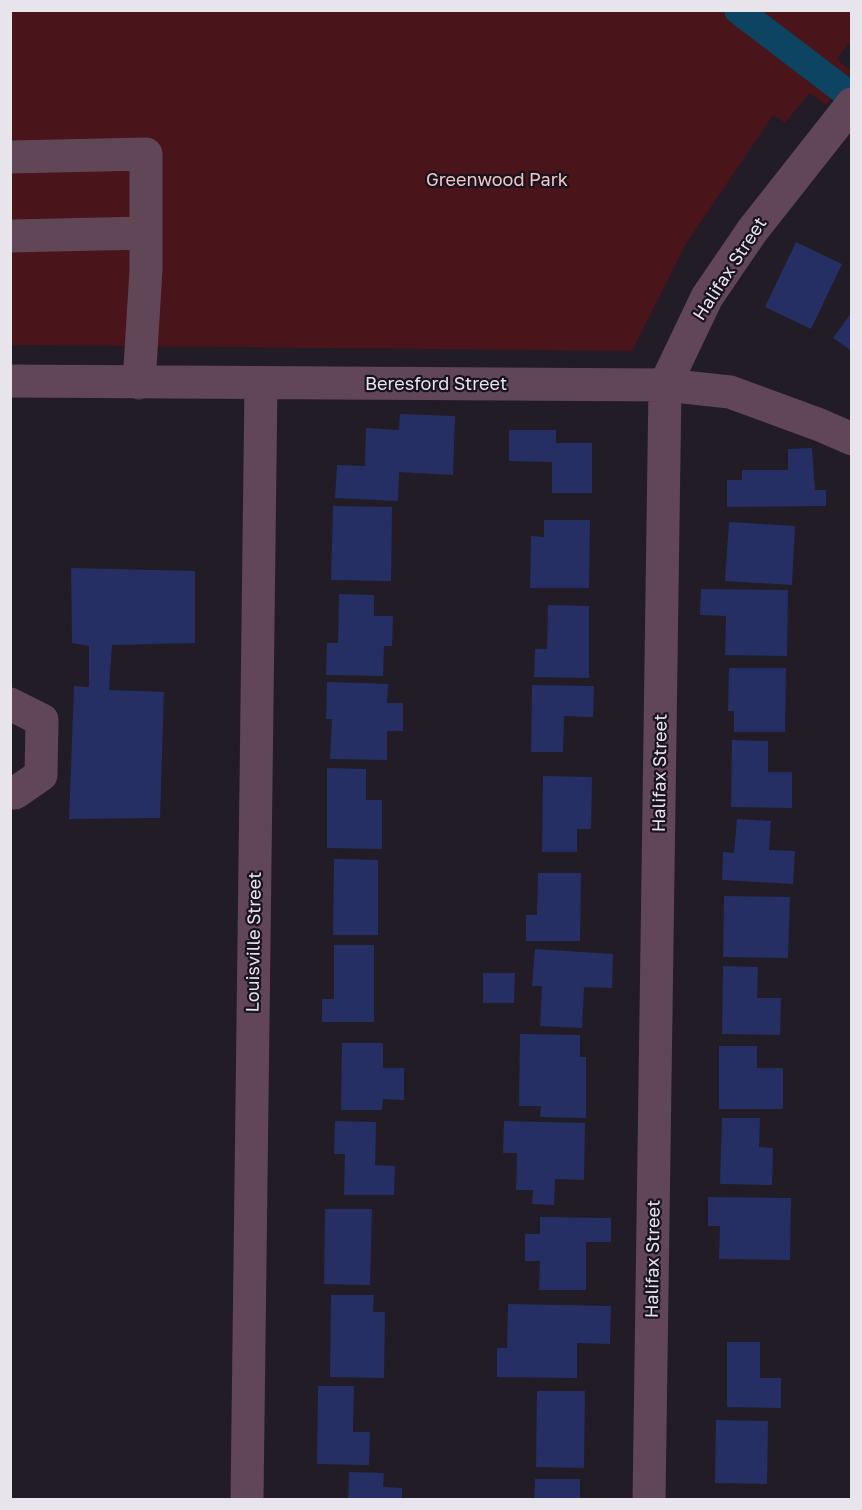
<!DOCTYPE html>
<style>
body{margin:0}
#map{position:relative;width:862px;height:1510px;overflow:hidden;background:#211c26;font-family:"Golos Text",sans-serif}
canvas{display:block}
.frame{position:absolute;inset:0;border:12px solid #e7e4eb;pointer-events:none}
</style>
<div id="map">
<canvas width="862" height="1510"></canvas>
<div class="frame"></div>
</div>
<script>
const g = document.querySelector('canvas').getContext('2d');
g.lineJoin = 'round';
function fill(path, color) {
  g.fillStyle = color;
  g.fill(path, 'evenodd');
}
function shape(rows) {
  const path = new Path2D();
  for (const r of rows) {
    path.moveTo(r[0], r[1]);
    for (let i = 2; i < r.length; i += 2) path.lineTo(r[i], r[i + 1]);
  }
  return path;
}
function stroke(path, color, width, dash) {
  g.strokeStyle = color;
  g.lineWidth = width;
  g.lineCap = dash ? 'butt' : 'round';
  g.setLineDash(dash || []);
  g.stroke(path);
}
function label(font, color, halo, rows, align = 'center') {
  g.font = font + ' "Golos Text",sans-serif';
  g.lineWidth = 4.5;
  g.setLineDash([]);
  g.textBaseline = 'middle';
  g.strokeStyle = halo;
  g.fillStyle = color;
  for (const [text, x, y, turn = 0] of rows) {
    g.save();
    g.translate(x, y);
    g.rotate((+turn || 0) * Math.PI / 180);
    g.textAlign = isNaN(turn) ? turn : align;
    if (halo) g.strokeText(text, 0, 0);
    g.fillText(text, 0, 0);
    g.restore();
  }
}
const green = shape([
 [11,11,851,11,851,40,837,59,851,72,826,105,810,93,785,123,773,115,686,244,632,351,11,345]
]);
const canal = shape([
 [738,10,852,97]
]);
const building = shape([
 [796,242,842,264,811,329,765,307],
 [852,312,852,351,833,338],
 [400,414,455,416,453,475,399,472,398,501,335,498,337,465,365,466,366,428,399,430],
 [509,430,556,430,556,443,592,443,592,493,552,493,552,462,509,461],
 [812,448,815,490,826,490,826,506,727,507,727,480,742,480,742,470,788,470,788,449],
 [333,506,392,507,391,581,331,580],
 [544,520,590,520,589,588,530,588,531,536,544,537],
 [729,522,795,526,792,585,725,581],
 [71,568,195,571,195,643,112,645,109,690,164,692,160,818,69,819,74,686,89,687,89,646,72,643],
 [701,589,788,590,787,656,725,655,726,616,700,615],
 [339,594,374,595,374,616,393,616,392,646,384,646,383,676,326,675,327,643,338,643],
 [548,605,589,606,589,678,534,677,535,649,547,649],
 [729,668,786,668,785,732,734,732,734,711,728,711],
 [327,682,388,684,387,703,403,703,403,731,387,731,387,760,330,759,332,719,326,719],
 [532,685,594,686,593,717,564,716,563,752,531,752],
 [732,740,768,741,768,772,792,772,792,808,731,807],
 [327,768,366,769,366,800,382,800,382,849,327,848],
 [543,776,592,777,591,829,577,829,577,852,542,852],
 [737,819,771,821,769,850,795,851,793,884,722,880,723,852,734,853],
 [334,859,378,860,378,935,333,935],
 [538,873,581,873,580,941,526,941,526,915,537,915],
 [724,896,790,897,788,958,723,957],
 [334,945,374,945,374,1022,322,1022,322,999,334,999],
 [535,949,613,954,612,988,584,987,582,1028,540,1026,542,986,532,986],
 [723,966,758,967,757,998,781,998,780,1035,722,1034],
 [483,973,515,973,514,1003,483,1003],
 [520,1034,580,1035,580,1057,586,1057,586,1118,540,1117,541,1106,519,1106],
 [342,1043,383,1043,383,1068,404,1068,404,1100,383,1099,382,1110,341,1110],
 [719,1046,757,1046,757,1068,783,1068,783,1109,719,1109],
 [722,1118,760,1118,759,1147,773,1148,772,1185,720,1184],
 [335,1121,376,1122,375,1165,395,1166,394,1195,344,1195,345,1154,334,1154],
 [504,1121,585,1123,584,1180,555,1179,554,1205,532,1204,533,1190,516,1190,517,1153,503,1153],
 [708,1197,791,1198,790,1260,719,1259,720,1226,708,1226],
 [325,1209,372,1209,370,1285,324,1284],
 [540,1217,611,1218,611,1242,586,1242,586,1290,539,1290,540,1261,525,1261,525,1234,540,1234],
 [331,1295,374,1295,373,1312,385,1312,384,1378,330,1377],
 [508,1304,611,1306,610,1344,577,1343,577,1378,497,1377,497,1348,507,1348],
 [727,1342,760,1342,760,1378,781,1378,781,1408,727,1407],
 [318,1386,354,1386,353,1432,370,1432,369,1465,317,1464],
 [537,1391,585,1391,584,1468,536,1467],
 [716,1420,768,1421,767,1484,715,1483],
 [349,1472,384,1473,383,1487,402,1488,402,1500,348,1500],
 [535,1479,580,1479,580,1500,534,1500]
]);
const minor = shape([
 [10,157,146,154,146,270,139,383],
 [10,236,146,233],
 [10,381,665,385,730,392,820,425,852,439],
 [10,704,42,720,41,775,15,793,10,793],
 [247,1500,261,384],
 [649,1500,665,385,707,297,752,231,852,104]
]);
const parkNames = [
 ["Greenwood Park",497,180]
];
const streetNames = [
 ["Halifax Street",730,269,-57],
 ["Beresford Street",436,384],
 ["Halifax Street",660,773,-89],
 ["Louisville Street",254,942,-89],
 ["Halifax Street",653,1259,-89]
];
fill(green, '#49141a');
stroke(canal, '#0c4462', 28);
fill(building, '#262f64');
stroke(minor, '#604656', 33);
label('18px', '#f2c7c8', '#18131c', parkNames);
label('18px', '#e7e4eb', '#18131c', streetNames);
</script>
